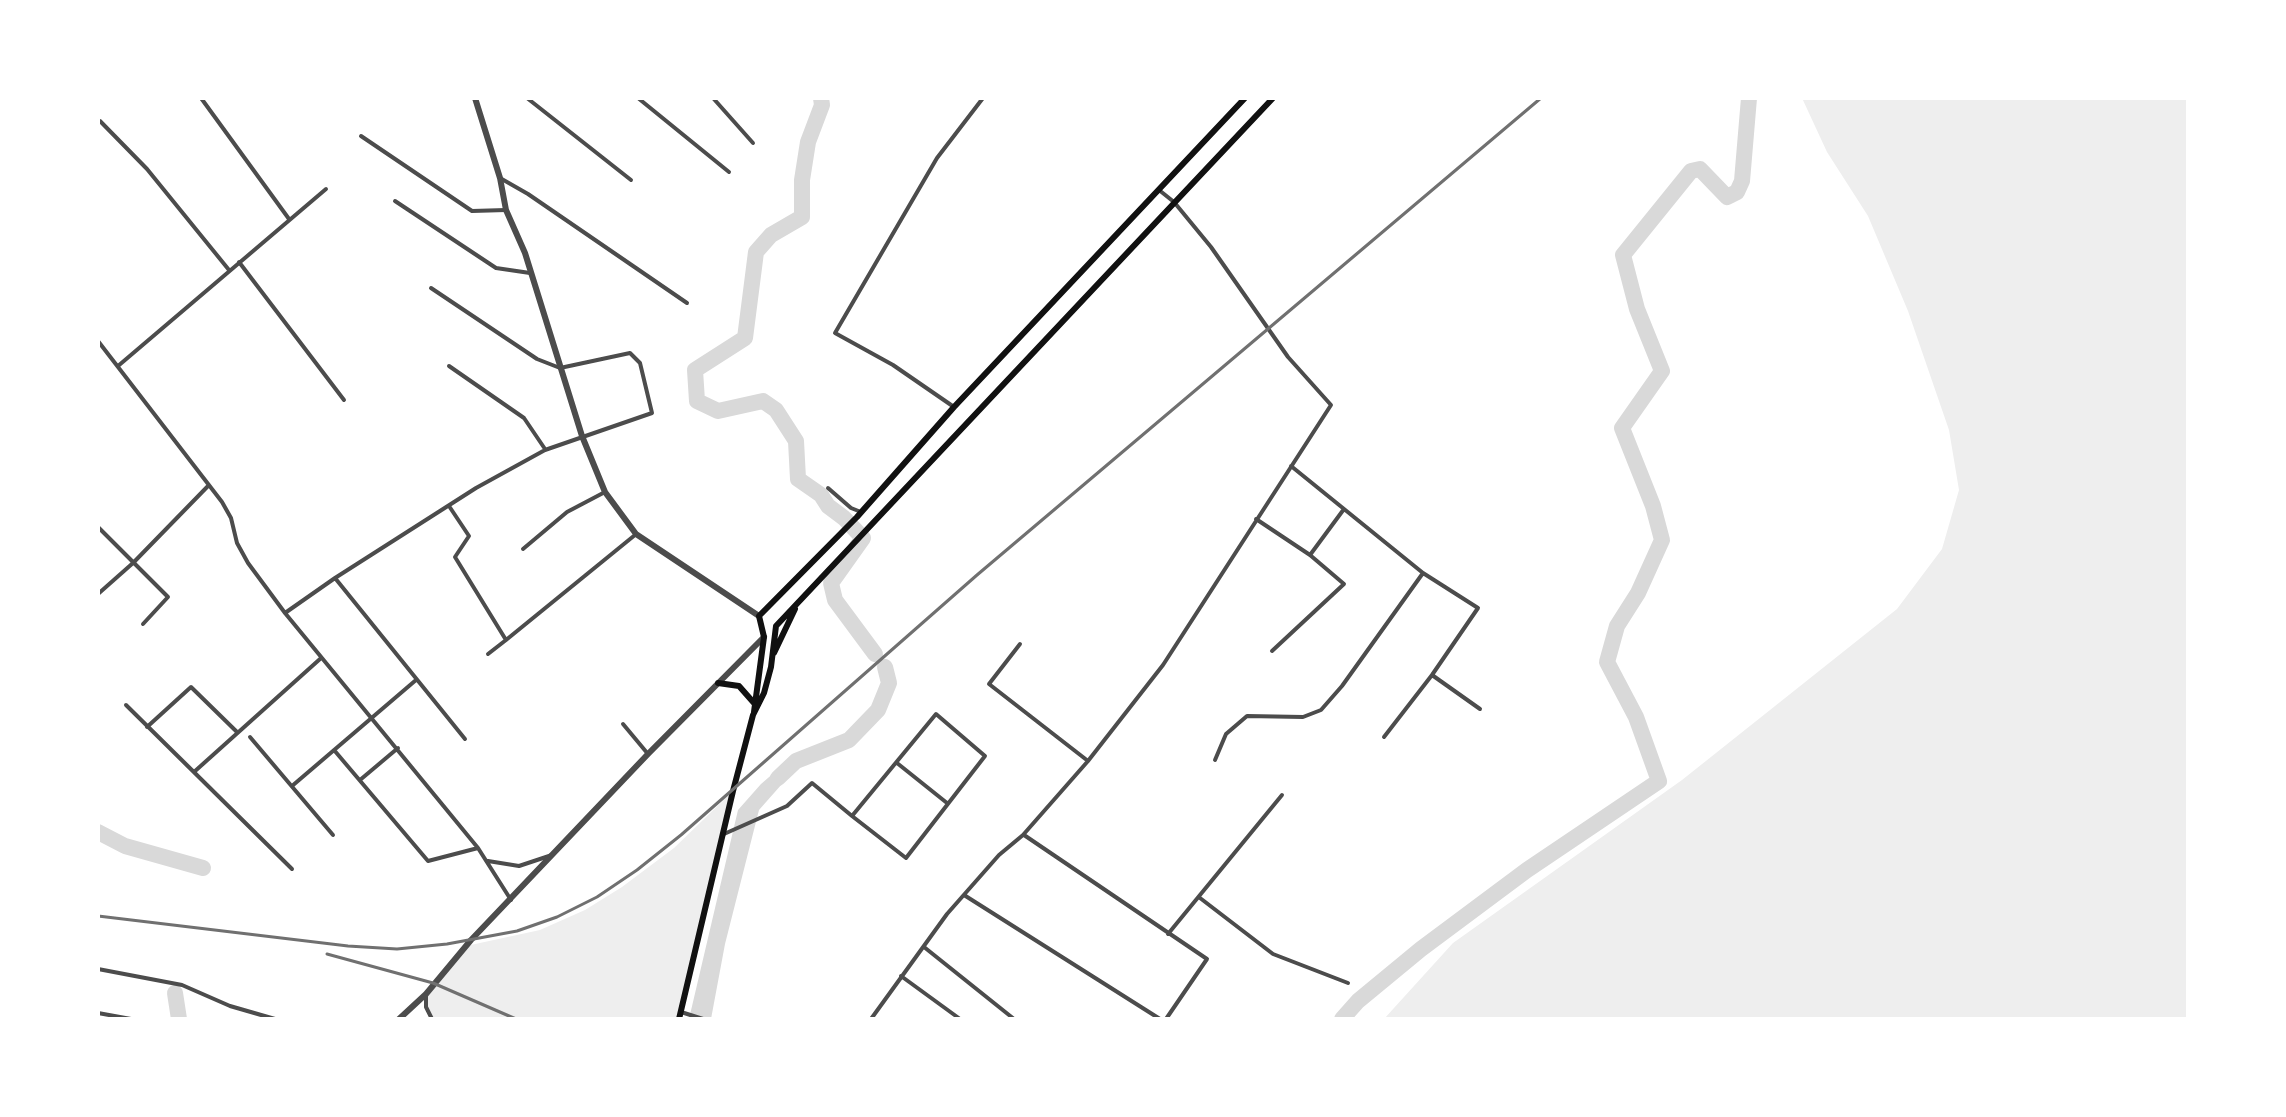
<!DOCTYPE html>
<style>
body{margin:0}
#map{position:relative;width:2286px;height:1117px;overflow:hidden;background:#fff;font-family:Helvetica,sans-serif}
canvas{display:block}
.frame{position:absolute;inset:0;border:100px solid #fff;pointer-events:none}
</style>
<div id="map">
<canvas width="2286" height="1117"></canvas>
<div class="frame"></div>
</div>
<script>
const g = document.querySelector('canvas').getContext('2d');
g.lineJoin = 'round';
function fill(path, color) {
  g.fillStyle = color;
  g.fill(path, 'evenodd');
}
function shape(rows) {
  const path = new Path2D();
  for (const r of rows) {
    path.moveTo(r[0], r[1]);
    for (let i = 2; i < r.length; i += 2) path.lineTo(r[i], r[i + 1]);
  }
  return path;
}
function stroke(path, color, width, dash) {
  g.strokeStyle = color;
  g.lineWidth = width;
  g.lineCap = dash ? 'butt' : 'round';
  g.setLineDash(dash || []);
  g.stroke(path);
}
const green = shape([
 [1802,98,2188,98,2188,1019,1384,1019,1453,943,1682,780,1897,609,1942,549,1959,490,1949,430,1908,311,1868,216,1827,152],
 [733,791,679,1019,432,1019,428,1012,426,994,466,946,540,930,585,910,622,887,674,848]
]);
const water = shape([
 [790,759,797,767,759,810,725,944,711,1019,689,1019,738,810,761,784]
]);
const river = shape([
 [821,98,822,105,808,142,802,180,802,217,771,235,756,252,745,338,695,370,697,401,718,411,763,401,776,410,796,441,798,479,821,495,828,506,844,518,863,538,831,583,835,600,875,654],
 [778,778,796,761,849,740,878,710,889,683,885,667],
 [98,832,125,846,203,868],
 [175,993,179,1019],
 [1342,1019,1358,1001,1421,949,1527,870,1659,781,1636,717,1607,662,1617,626,1638,593,1662,540,1653,506,1622,428,1662,371,1637,309,1623,255,1691,171,1700,169,1727,197,1737,192,1742,181,1749,98]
]);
const minor = shape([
 [201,98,289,219],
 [527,98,631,180],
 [638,98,729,172],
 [713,98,753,143],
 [100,121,147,169,229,270],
 [361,136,472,211,506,210],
 [500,178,528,194,687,303],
 [395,201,496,268,530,273],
 [239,262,344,400],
 [98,341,222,502,231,518,237,543,248,563,285,613,478,848,511,900],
 [118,366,326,189],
 [449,366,524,418,545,449],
 [954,407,893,365,835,333,937,158,983,98],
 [1291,466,1423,573,1478,608,1432,675,1384,737],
 [828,488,851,508,861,512],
 [449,506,469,536,455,557,506,640,635,535],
 [1256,519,1310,555,1344,584,1272,651],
 [98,527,168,597,143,624],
 [523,549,567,512,605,492],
 [1310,555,1344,509],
 [335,578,465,739],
 [98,594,133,563,209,485],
 [285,613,335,578,476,488,545,450,652,413,640,363,630,353,560,368,537,359,431,288],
 [1020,644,989,684,1088,761],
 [488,654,506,640],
 [1432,675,1480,709],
 [126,705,292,869],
 [623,724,648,754],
 [147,727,191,687,237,732],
 [250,737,333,835],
 [334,750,428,861,478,848],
 [1215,760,1226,734,1247,716,1303,717,1321,710,1342,686,1423,573],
 [897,763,947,803],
 [194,772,320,659],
 [360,780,398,748],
 [292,786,416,680],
 [724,834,787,806,812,783,852,816,906,858,985,756,936,714,852,816],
 [1024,835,1207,959,1166,1019],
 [488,861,519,866,552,855],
 [964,895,1160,1019],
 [1200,898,1273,954,1348,983],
 [1168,934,1282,795],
 [924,947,1014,1019],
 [98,969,182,985,230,1006,275,1019],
 [901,976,960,1019],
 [426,996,426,1007,432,1019],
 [681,1012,703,1019],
 [98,1013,131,1019],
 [871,1019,947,914,999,855,1023,835,1088,761,1163,665,1331,405,1288,357,1211,247,1174,202,1159,190]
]);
const tertiary = shape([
 [475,98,500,178,506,210,525,253,582,436,605,492,636,534,759,616],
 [399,1019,426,994,471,940,648,754,764,637]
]);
const secondary = shape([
 [774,653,795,609],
 [718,683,739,686,754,703],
 [754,712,764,637,759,616,857,517,954,407,1245,98],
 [679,1019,733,791,753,715,764,693,771,667,776,626,1273,98]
]);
const rail = shape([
 [98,916,348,946,397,949,447,944,517,931,557,917,597,897,637,870,681,835,977,575,1541,98],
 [327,954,433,983,516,1019]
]);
fill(green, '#eee');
fill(water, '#d9d9d9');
stroke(river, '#d9d9d9', 16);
stroke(minor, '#4c4c4c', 4);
stroke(tertiary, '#4c4c4c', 6);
stroke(secondary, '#111', 6);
stroke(rail, '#707070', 3);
</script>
